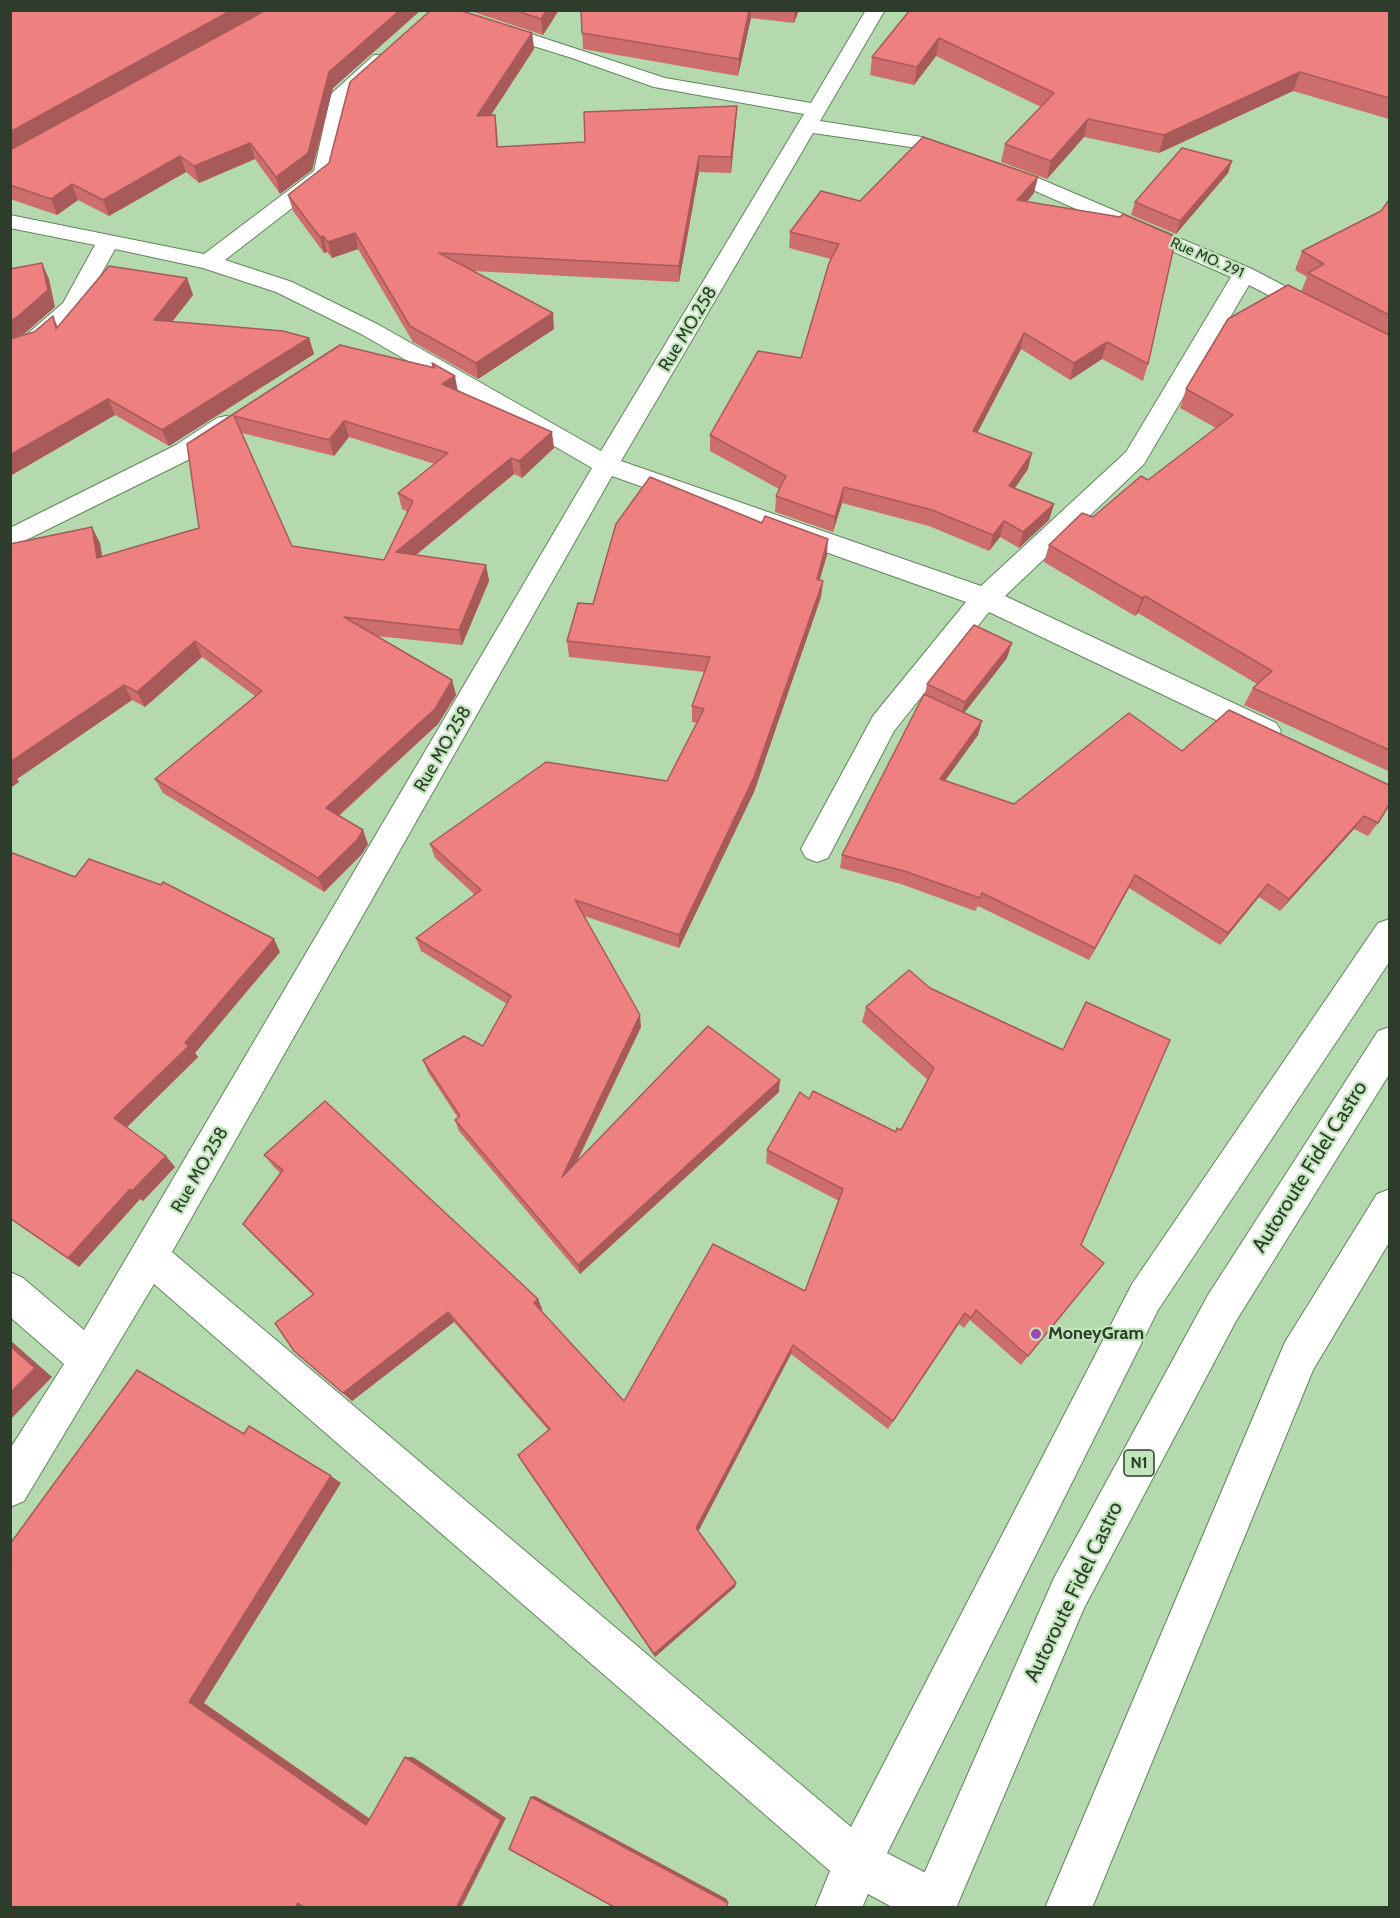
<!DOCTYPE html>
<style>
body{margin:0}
#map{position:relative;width:1400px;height:1918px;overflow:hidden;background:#b5d9af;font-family:Cabin,sans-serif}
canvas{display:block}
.frame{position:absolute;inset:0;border:12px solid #2e3c2c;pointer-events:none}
</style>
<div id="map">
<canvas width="1400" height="1918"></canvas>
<div class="frame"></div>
</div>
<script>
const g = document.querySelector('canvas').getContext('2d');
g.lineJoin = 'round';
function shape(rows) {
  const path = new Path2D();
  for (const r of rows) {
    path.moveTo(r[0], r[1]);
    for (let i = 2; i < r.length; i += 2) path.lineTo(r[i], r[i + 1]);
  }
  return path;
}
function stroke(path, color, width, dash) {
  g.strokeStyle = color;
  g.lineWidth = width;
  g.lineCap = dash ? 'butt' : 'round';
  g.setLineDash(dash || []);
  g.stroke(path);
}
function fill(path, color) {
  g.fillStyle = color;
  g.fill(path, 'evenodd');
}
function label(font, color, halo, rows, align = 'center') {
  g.font = font + ' Cabin,sans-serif';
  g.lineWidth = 4.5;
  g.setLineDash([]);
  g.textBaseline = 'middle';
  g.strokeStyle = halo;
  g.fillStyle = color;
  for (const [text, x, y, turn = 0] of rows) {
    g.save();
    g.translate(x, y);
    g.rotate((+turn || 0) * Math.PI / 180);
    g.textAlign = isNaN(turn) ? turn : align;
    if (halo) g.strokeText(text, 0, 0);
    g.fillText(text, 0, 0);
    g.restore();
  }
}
const minor = shape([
 [428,10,458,10,665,78,811,103,866,10,885,10,820,121,922,137,1031,175,1252,269,1390,341,1390,358,1249,285,1144,464,1005,596,1276,723,1281,731,1276,739,1266,742,1256,739,989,612,894,731,828,858,817,862,806,858,801,849,873,716,966,602,612,476,172,1252,851,1827,1132,1284,1378,923,1390,919,1390,961,1158,1310,887,1853,951,1886,958,1903,956,1908,894,1908,868,1894,862,1908,815,1908,830,1871,154,1284,24,1501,10,1507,10,1449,64,1364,10,1317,10,1272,23,1278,84,1330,592,468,363,335,276,292,203,268,115,249,80,312,41,346,10,357,10,341,25,336,63,303,95,245,10,228,10,215,204,254,314,171,331,94,374,55,388,55,391,59,388,63,351,96,331,178,225,260,292,282,379,325,601,451,804,114,654,87,572,58,430,14,428,10],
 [813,133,911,147,1017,183,1231,277,1126,452,981,586,621,461,813,133],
 [226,416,235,418,238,424,235,430,194,457,10,548,10,528,176,445,217,418,226,416]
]);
const highway = shape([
 [1390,1027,1390,1073,1236,1321,1084,1608,956,1908,909,1908,1054,1578,1208,1295,1378,1031,1390,1027],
 [1390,1189,1390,1241,1313,1370,1092,1908,1045,1908,1285,1342,1377,1194,1390,1189]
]);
const wall = shape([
 [10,10,421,10,333,88,312,170,280,194,255,159,199,183,186,172,109,216,78,200,57,215,10,199],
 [467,10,559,10,543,35],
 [581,10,799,10,794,23,751,18,738,76,583,49],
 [910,10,1389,10,1389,119,1293,91,1159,153,1084,137,1047,179,1001,162,1005,144,1041,107,936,56,914,85,870,75,872,57],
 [532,33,534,49,490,115,495,115,498,147,585,142,737,106,736,122,731,173,699,172,679,282,473,271,554,329,478,379,413,342,358,249,332,258,327,252,324,253,293,211,288,195,329,163],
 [1232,161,1228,173,1176,234,1131,215,1135,202],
 [1034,193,1027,202,1148,364,1143,381,1102,359,1070,380,1021,349,977,433,1028,469,1015,488,1054,504,1049,520,1019,548,1000,537,989,551,929,526,842,503,833,532,775,512,776,496,779,489,710,451,710,435,801,358,831,259,789,248,790,232,860,201],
 [1389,200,1389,769,1388,771,1244,705,1253,688,1257,684,1138,613,1135,616,1044,562,1049,545,1093,517,1148,480,1216,428,1180,408,1186,389,1301,292,1307,277,1295,270,1302,251,1381,211],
 [187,278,193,295,172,322,309,338,314,354,169,446,115,415,10,476,10,339,34,332,53,316,58,327],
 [340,345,432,367,432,363,457,391,554,448,522,478,514,474,416,555,486,565,489,581,462,645,376,636,452,680,456,695,438,724,339,816,368,844,362,854,324,892,163,793,155,779,255,696,202,657,145,707,132,700,17,779,19,782,10,788,100,543,102,557,199,528,187,444],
 [242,433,334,456,349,437,435,464,398,493,402,509,408,512,384,560,292,546],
 [827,555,819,580,823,581,821,597,754,792,679,948,584,916,641,1027,577,1162,779,1092,580,1274,459,1131,455,1120,458,1118,428,1072,423,1060,483,1046,507,1004,421,951,416,938,475,895,435,858,430,844,667,781,697,723,692,722,692,706,705,672,569,657,567,641,593,604],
 [1007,658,964,713,982,721,978,735,945,780,1014,804,1182,751,1229,710,1378,823,1368,836,1354,829,1280,911,1259,897,1220,945,1129,888,1089,960,978,906,975,911,901,884,840,868,842,855,925,694,927,684],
 [10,852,75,877,280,952,195,1053,198,1057,127,1127,175,1167,143,1201,140,1199,79,1267,10,1219],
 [930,988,1063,1049,1086,1002,1028,1356,1021,1365,970,1320,964,1328,959,1324,888,1429,791,1354,698,1531,736,1583,735,1587,655,1657,522,1462,549,1431,454,1322,352,1401,294,1351,313,1295,254,1236,243,1224,280,1173,274,1167,264,1155,538,1299,542,1309,541,1311,624,1401,805,1291,839,1201,766,1163,767,1150,809,1099,896,1132,901,1130,928,1080,862,1022,866,1007]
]);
const shadedWall = shape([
 [232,10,265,10,10,152,10,132],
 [400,10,421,10,333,88,312,170,280,194,276,177,329,72],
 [547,10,559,10,543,35,541,19],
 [749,10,751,10,751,18,738,76,739,59],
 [794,10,799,10,794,23],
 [532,33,534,49,480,132,477,116],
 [939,38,936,56,914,85,917,67],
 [1300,72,1293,91,1159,153,1164,135],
 [737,106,736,122,731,173,731,157],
 [495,115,497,131,499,163,497,147],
 [1088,119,1084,137,1047,179,1051,161],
 [250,143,255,159,199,183,194,166],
 [180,156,186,172,109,216,103,200],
 [699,156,699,172,679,282,679,266],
 [1232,161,1228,173,1176,234,1180,221],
 [1038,177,1034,193,1014,216,1017,200],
 [72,184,78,200,57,215,51,199],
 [355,233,358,249,332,258,328,242],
 [323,236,327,252,324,253,320,237],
 [42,263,49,279,55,307,24,334,10,339,10,320],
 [187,278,193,295,160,337,154,320],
 [553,313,554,329,478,379,476,363],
 [1024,333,1021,349,970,447,973,431],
 [309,338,314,354,169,446,162,430],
 [1107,342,1102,359,1070,380,1074,363],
 [455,376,458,392,442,384],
 [108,399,115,415,10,476,10,455],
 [344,421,349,437,334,456,329,440],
 [552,432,554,448,522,478,519,461],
 [1032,453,1028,469,1005,502,1009,486],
 [511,458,514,474,400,568,396,552],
 [844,487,842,503,833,532,835,517],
 [1054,504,1049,520,1019,548,1023,532],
 [1004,521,1000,537,989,551,993,535],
 [92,527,100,543,105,574,97,558],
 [828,539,827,555,815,596,817,579],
 [486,565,489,581,462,645,459,630],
 [823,581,821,597,754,792,679,948,679,935],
 [1145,596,1138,613,1135,616,1142,598],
 [195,641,202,657,145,707,137,692],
 [1012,643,1007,658,961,717,965,702],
 [452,680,456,695,438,724,331,822,326,808],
 [124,685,132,700,17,779,19,782,10,788,10,762],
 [982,721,978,735,937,792,940,779],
 [1364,816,1354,829,1280,911,1289,899],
 [363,830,368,844,362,854,324,892,318,878],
 [1135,875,1129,888,1089,960,1095,948],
 [1268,884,1259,897,1220,945,1228,933],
 [274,939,280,952,195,1053,198,1057,125,1129,114,1118,185,1043],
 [640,1015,641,1027,564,1187,562,1177],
 [780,1080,779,1092,580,1274,578,1265],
 [166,1156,175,1167,143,1201,132,1191],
 [130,1189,140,1199,79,1267,68,1258],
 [538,1299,542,1309,538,1313,534,1303],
 [448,1312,454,1322,352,1401,343,1393],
 [10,1340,52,1377,10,1420],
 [793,1345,791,1354,697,1534,696,1528],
 [331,1476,341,1483,204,1703,376,1823,366,1825,189,1702],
 [736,1583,735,1587,655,1657,654,1654],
 [405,1757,413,1757,506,1818,461,1908,456,1908],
 [535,1796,727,1899,728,1903,531,1797],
 [298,1903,304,1908,295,1908]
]);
const building = shape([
 [10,10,232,10,10,132,10,10],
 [266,10,400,10,329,72,308,153,276,177,250,143,194,166,180,156,103,200,72,184,51,199,10,185,10,150,266,10],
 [431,10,459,10,532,33,477,116,495,115,497,147,585,142,584,112,737,106,731,157,699,156,679,266,439,253,553,313,476,363,410,326,355,233,328,242,323,236,320,237,288,195,329,163,350,82,431,10],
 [514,10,547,10,541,19,514,10],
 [581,10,749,10,739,59,582,33,581,10],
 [910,10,1389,10,1389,98,1300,72,1164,135,1088,119,1051,161,1005,144,1054,93,939,38,917,67,872,57,910,10],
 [923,137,1038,177,1017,200,1120,217,1123,214,1176,237,1148,364,1107,342,1074,363,1024,333,973,431,1032,453,1009,486,1054,504,1023,532,1004,521,993,535,932,510,844,487,835,517,776,496,786,476,710,435,758,351,801,358,829,263,839,244,790,232,821,191,860,201,923,137],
 [1182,148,1232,161,1180,221,1135,202,1182,148],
 [1389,200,1389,315,1308,273,1324,264,1302,251,1381,211,1389,200],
 [42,263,48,290,16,318,10,320,10,269,42,263],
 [109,266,187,278,154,320,283,331,309,338,162,430,108,399,10,455,10,339,34,332,53,316,56,329,109,266],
 [1288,285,1389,335,1389,750,1253,688,1272,671,1145,596,1142,598,1049,545,1082,513,1093,517,1141,476,1148,480,1233,415,1186,389,1228,319,1288,285],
 [340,345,435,368,432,363,455,376,442,384,552,432,519,461,511,458,396,552,486,565,459,630,344,617,452,680,435,709,326,808,363,830,357,840,318,878,155,779,262,691,195,641,137,692,124,685,10,762,10,544,92,527,97,558,199,528,187,444,340,345],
 [234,416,329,440,344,421,448,453,398,493,413,501,384,560,292,546,234,416],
 [650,477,762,523,765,516,828,539,817,579,823,581,754,777,679,935,575,900,640,1015,562,1177,708,1026,780,1080,578,1265,455,1120,460,1116,423,1060,464,1036,483,1046,511,996,416,938,481,890,430,844,546,762,667,781,704,709,692,706,710,657,567,641,578,603,593,604,616,524,650,477],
 [974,625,1012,643,965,702,927,684,974,625],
 [924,694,982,721,940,779,1014,804,1129,713,1182,751,1229,710,1389,785,1389,805,1378,823,1364,816,1289,899,1268,884,1228,933,1135,875,1095,948,982,893,980,898,904,871,842,855,924,694],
 [10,852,75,877,89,859,161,885,163,882,274,939,185,1043,189,1046,114,1118,166,1156,132,1191,130,1189,68,1258,10,1218,10,852],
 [909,970,930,988,1063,1050,1086,1002,1170,1040,1081,1245,1104,1263,1028,1356,976,1310,971,1318,965,1313,893,1421,793,1345,696,1528,736,1583,654,1654,518,1455,550,1429,448,1312,343,1393,294,1351,275,1323,314,1294,243,1224,283,1170,264,1155,325,1101,538,1299,534,1303,624,1401,713,1244,805,1291,843,1189,767,1150,800,1092,809,1099,813,1091,896,1132,897,1128,901,1130,934,1068,866,1007,909,970],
 [10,1346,35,1368,10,1393,10,1346],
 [137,1370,244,1434,249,1426,331,1476,189,1702,366,1825,405,1757,501,1820,456,1908,305,1908,298,1903,295,1908,10,1908,10,1563,12,1560,10,1559,10,1544,137,1370],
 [531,1797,728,1903,726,1908,616,1908,509,1849,531,1797]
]);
const markers = [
 [1036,1334,6,"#a046b1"]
];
const farStreetnames = [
 ["Rue MO. 291",1207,258,24]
];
const shields = [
 [1139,1463,30]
];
const shieldNames = [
 ["N1",1139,1463]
];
const streetNames = [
 ["Rue MO.258",688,329,-59],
 ["Rue MO.258",443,749,-60],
 ["Rue MO.258",200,1170,-60]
];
const poiNames = [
 ["MoneyGram",1048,1334]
];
const nearStreetnames = [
 ["Autoroute Fidel Castro",1310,1167,-58],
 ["Autoroute Fidel Castro",1074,1592,-64]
];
stroke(minor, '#63845e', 2);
stroke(highway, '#63845e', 2);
fill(minor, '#fff');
fill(highway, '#fff');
fill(wall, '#cd6e6d');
fill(shadedWall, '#a75a59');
fill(building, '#ee807f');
stroke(building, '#a75a59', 1.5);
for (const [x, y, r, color] of markers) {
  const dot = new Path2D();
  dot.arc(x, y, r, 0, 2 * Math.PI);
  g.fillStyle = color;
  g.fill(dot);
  stroke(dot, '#c2e6bc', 2);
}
label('15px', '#2e3c2c', '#c2e6bc', farStreetnames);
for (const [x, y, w] of shields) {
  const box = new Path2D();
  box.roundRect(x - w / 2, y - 13, w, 26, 4.5);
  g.fillStyle = '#c2e6bc';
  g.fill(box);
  stroke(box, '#2e3c2c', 1.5);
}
label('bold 16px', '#2e3c2c', null, shieldNames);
label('18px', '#2e3c2c', '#c2e6bc', streetNames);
label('bold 18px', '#2e3c2c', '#c2e6bc', poiNames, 'left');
label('21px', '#2e3c2c', '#c2e6bc', nearStreetnames);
</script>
